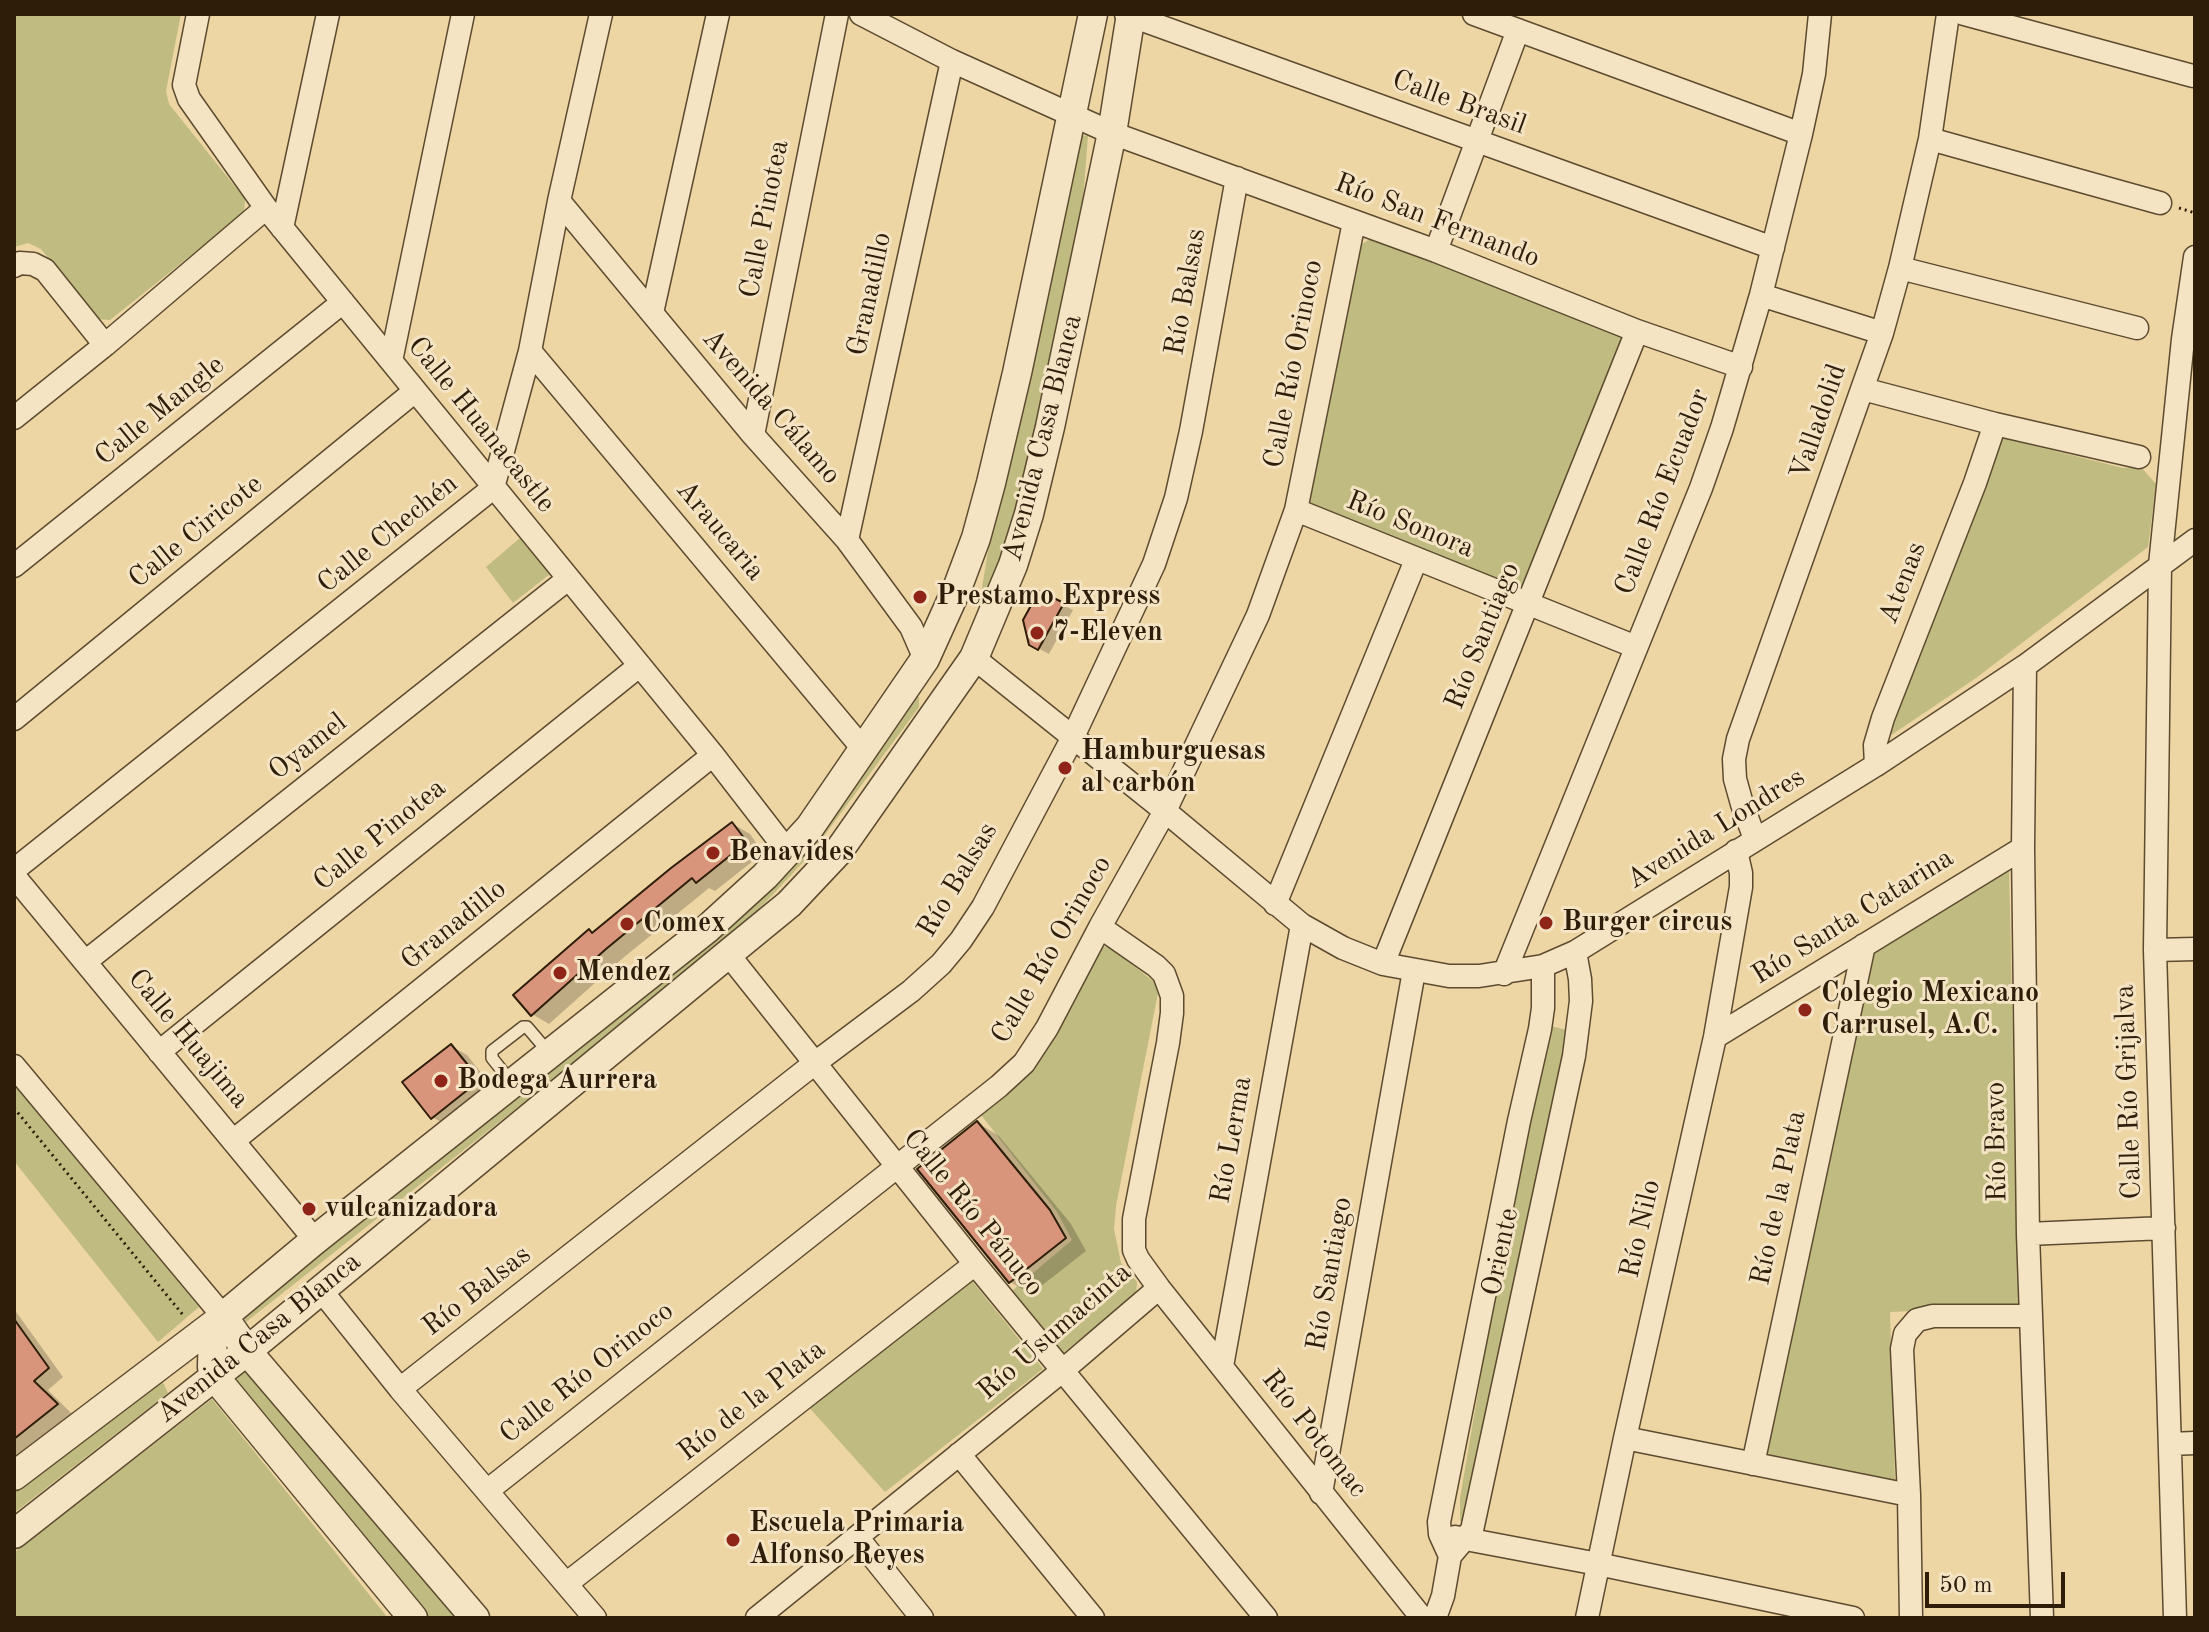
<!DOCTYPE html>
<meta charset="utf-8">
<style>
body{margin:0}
#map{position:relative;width:2209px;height:1632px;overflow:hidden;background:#eed5a4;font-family:"Old Standard TT",serif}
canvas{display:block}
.frame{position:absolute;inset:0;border:16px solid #2d1d09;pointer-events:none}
.scale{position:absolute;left:1925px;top:1572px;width:140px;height:36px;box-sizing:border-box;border:4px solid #2d1d09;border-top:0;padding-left:10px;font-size:24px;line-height:28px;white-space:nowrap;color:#2d1d09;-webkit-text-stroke:6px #f4e4c4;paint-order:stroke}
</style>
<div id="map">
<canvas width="2209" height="1632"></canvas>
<div class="frame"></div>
<div class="scale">50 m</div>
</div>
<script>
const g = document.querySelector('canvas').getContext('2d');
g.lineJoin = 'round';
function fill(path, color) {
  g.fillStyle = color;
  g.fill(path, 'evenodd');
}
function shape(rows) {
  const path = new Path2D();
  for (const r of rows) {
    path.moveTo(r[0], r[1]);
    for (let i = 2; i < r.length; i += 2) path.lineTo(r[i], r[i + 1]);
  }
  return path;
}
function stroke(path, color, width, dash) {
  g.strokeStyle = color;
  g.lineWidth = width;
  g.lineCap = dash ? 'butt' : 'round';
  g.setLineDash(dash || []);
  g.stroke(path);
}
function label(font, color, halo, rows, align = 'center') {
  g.font = font + ' "Old Standard TT",serif';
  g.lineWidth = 6;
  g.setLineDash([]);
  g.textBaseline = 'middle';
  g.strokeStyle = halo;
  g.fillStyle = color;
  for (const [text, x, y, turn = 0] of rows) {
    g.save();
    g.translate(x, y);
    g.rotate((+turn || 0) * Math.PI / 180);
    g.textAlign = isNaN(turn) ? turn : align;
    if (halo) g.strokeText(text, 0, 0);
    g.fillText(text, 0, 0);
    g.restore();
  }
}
const green = shape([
 [14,14,181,14,166,91,169,104,245,199,244,213,110,320,97,319,41,249,28,243,14,247],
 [1077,135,1088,136,1081,226,1014,527,978,612,988,551,1027,384],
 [1370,239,1618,330,1626,343,1526,584,1516,589,1313,507,1308,497,1359,246],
 [1999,437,2123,468,2141,467,2156,484,2148,547,1976,678,1878,744],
 [520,538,550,574,513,603,486,567],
 [912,696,919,697,919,707,810,855,731,939,246,1322,241,1313,731,922],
 [2009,867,2019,1306,1890,1312,1895,1482,1765,1454,1870,951],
 [1109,946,1154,982,1158,993,1116,1206,1114,1229,1121,1263,1137,1282,1136,1295,1055,1359,1007,1295,1072,1240,1057,1212,978,1111,1098,948],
 [1551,1026,1575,1032,1469,1522,1460,1521,1460,1498,1529,1095],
 [14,1084,199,1307,158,1342,14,1161],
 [969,1277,1043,1369,885,1492,806,1404],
 [243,1368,254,1376,457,1618,414,1618,232,1390],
 [158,1372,168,1393,14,1513,14,1486],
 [212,1399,388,1618,14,1618,14,1553]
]);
const shadow = shape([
 [1040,594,1073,610,1049,654,1030,644],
 [733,824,750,834,763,853,715,891,709,888,623,958,549,1024,532,1014,594,934],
 [451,1046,467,1055,494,1089,448,1126,432,1117],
 [978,1123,999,1136,1071,1224,1086,1251,1031,1294,1010,1282],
 [14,1309,63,1377,48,1390,72,1414,14,1460]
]);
const building = shape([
 [1039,591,1064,603,1038,650,1029,645,1023,620,1039,591],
 [732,822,747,842,696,883,692,878,606,949,531,1016,513,995,589,929,592,933,671,868,732,822],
 [451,1044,480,1080,431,1119,402,1082,451,1044],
 [977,1121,1050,1210,1066,1238,1009,1283,917,1169,977,1121],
 [14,1319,49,1368,34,1381,58,1404,14,1439,14,1319]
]);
const path = shape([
 [2179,208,2195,213],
 [14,1108,183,1315]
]);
const service = shape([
 [512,1083,492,1058,492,1051,523,1027,527,1027,550,1054]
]);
const minor = shape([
 [198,14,184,85,189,99,266,208,713,755,788,852],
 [861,14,952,61,1112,133,1436,251,1637,331,1741,367],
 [1126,14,1773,248],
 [1474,14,1801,134],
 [1964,14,2193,76],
 [1930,139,2160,203],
 [559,201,753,435,847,540,911,627,925,659],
 [282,228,328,14],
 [1436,251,1518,30],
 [14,266,20,263,33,264,45,270,105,345],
 [1900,268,2137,328],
 [1761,295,1882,333],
 [652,313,718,14],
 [530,351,864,750],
 [391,361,463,14],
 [1863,389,1995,424,2139,457],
 [14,418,105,345,266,208],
 [753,435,837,14],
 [1296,510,1636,647],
 [847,540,952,61],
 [14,566,343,302],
 [974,658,1165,811,1302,925,1343,948,1383,964,1449,976,1479,976,1543,966,1575,952,1876,765,2025,666,2195,540],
 [2025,666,2023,848,2028,1234,2042,1618],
 [14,719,415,391],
 [1876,765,1875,745,1883,718,1975,483,1995,424],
 [1755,839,1742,804,1735,779,1734,759,1738,739,1882,333,1900,268,1930,139,1948,14],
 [14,870,493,488,530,351,559,201,601,14],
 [14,876,315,1240],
 [1275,904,1416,560],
 [1100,927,1156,966,1164,974,1172,996,1172,1013,1168,1043,1134,1219,1134,1250,1138,1259,1159,1288,1422,1618],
 [2155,950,2195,949],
 [728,954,975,1264,1266,1618],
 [85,962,568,579],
 [1383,964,1637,331],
 [1504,974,1701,488,1722,428,1761,295,1801,134,1814,74,1820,14],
 [1715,1037,2023,848],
 [159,1052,639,666],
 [14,1066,223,1316],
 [233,1141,713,755],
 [2028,1234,2164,1228],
 [320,1289,400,1389,595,1618],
 [1222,1366,1302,925],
 [400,1389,815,1063,911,991,941,964,961,940,983,907,1072,739,1154,564,1176,498,1191,431,1237,178],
 [1625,1438,1909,1495],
 [2170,1444,2195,1443],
 [959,1454,1093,1618],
 [1753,1464,1864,945],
 [487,1491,999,1086,1024,1063,1047,1028,1100,927,1165,811,1258,615,1296,510,1354,222],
 [1321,1493,1414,971],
 [857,1537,922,1618],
 [1455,1537,1598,1564,1853,1618],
 [1450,1556,1472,1530,1574,1056,1581,1001,1580,979,1575,952],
 [566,1584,975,1264],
 [757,1618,1062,1371,1159,1288],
 [1435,1618,1443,1596,1450,1556,1440,1534,1439,1522,1519,1121,1540,1029,1543,1008,1543,966],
 [1587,1618,1625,1438,1715,1037,1741,887,1741,873,1736,851],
 [1911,1618,1909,1495,1902,1349,1905,1334,1917,1320,1933,1316,2031,1316],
 [2175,1618,2155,950,2160,565,2183,339,2195,257]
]);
const tertiary = shape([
 [223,1316,247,1351,475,1618],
 [213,1325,212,1367,214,1376,413,1618],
 [14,1476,213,1325,315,1240,708,928,765,876,810,827,925,659,958,586,976,538,991,483,1017,373,1093,14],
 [14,1534,247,1351,728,954,789,904,838,852,974,658,1013,565,1029,514,1050,427,1112,133,1131,14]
]);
const markers = [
 [920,597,8,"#8f2418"],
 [1037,633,8,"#8f2418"],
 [1065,768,8,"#8f2418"],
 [713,853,8,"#8f2418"],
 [1546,923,8,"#8f2418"],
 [627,924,8,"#8f2418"],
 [560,973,8,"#8f2418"],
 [1805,1010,8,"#8f2418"],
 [441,1081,8,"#8f2418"],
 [309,1209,8,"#8f2418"],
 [733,1540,8,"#8f2418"]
];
const streetNames = [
 ["Calle Brasil",1459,103,20],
 ["Calle Pinotea",765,219,-79],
 ["Río San Fernando",1437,221,21],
 ["Río Balsas",1186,292,-80],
 ["Granadillo",870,294,-78],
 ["Calle Río Orinoco",1294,364,-79],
 ["Avenida Cálamo",771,407,49],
 ["Calle Mangle",160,411,-39],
 ["Valladolid",1819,422,-71],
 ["Calle Huanacastle",481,425,51],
 ["Avenida Casa Blanca",1043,438,-76],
 ["Calle Río Ecuador",1663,492,-69],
 ["Río Sonora",1410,525,22],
 ["Araucaria",720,531,50],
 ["Calle Ciricote",196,532,-39],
 ["Calle Chechén",388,534,-39],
 ["Atenas",1903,583,-69],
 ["Río Santiago",1483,636,-68],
 ["Oyamel",308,747,-38],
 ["Avenida Londres",1716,829,-32],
 ["Calle Pinotea",380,835,-39],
 ["Río Balsas",958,880,-59],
 ["Río Santa Catarina",1853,917,-32],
 ["Granadillo",454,925,-39],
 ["Calle Río Orinoco",1052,950,-60],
 ["Calle Huajima",188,1039,50],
 ["Calle Río Grijalva",2129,1092,-92],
 ["Río Lerma",1232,1140,-80],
 ["Río Bravo",1997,1142,-91],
 ["Río de la Plata",1779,1198,-78],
 ["Calle Río Pánuco",973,1213,51],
 ["Río Nilo",1641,1229,-77],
 ["Oriente",1501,1252,-78],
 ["Río Santiago",1330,1274,-80],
 ["Río Balsas",477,1291,-38],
 ["Río Usumacinta",1055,1332,-41],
 ["Avenida Casa Blanca",259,1338,-39],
 ["Calle Río Orinoco",587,1373,-38],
 ["Río de la Plata",752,1401,-38],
 ["Río Potomac",1314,1434,52]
];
const poiNames = [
 ["Prestamo Express",936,597],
 ["7-Eleven",1053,633],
 ["Hamburguesas",1081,752],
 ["al carbón",1081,784],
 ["Benavides",729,853],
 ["Burger circus",1562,923],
 ["Comex",643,924],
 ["Mendez",576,973],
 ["Colegio Mexicano",1821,994],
 ["Carrusel, A.C.",1821,1026],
 ["Bodega Aurrera",457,1081],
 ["vulcanizadora",325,1209],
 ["Escuela Primaria",749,1524],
 ["Alfonso Reyes",749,1556]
];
fill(green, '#c0bb80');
fill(shadow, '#0003');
fill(building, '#d9957c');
stroke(building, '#2d1d09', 2);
stroke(service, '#5d4b30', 14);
stroke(minor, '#5d4b30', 25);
stroke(tertiary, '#5d4b30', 31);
stroke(path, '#2d1d09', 3, [2, 4]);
stroke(service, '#f4e4c4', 11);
stroke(minor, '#f4e4c4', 22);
stroke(tertiary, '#f4e4c4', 28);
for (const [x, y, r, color] of markers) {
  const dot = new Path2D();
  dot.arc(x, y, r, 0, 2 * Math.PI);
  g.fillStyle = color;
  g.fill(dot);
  stroke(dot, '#f4e4c4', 3);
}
label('28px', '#2d1d09', '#f4e4c4', streetNames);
label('bold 28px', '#2d1d09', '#f4e4c4', poiNames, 'left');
</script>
